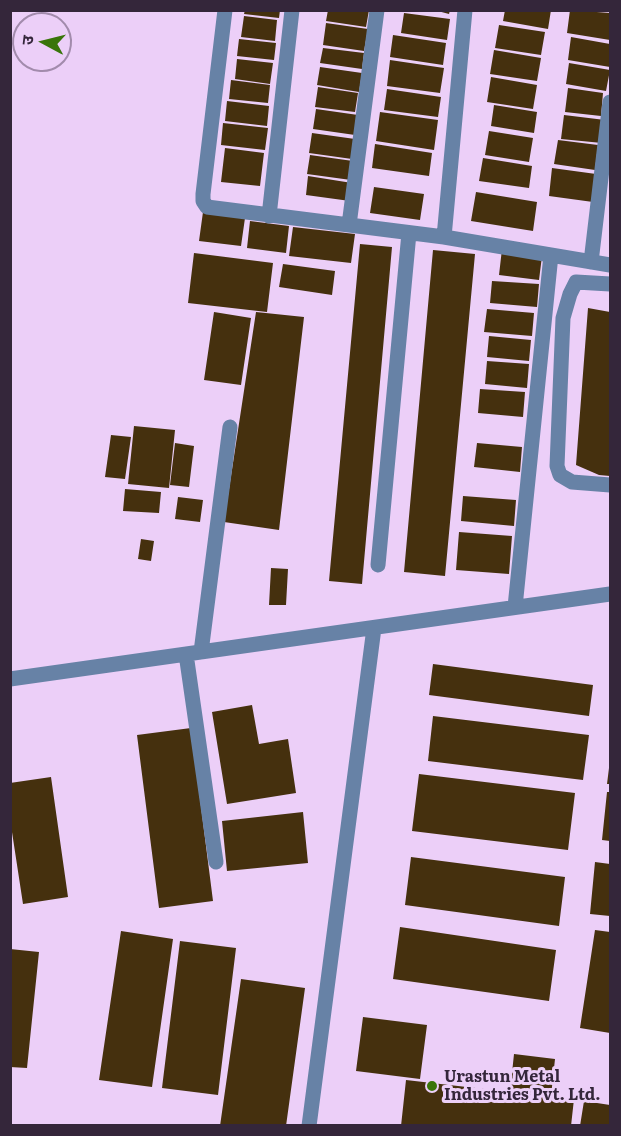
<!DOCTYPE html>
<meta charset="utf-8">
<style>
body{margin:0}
#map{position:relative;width:621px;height:1136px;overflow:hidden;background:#eccff8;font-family:Literata,"Noto Sans Devanagari",serif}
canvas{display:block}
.frame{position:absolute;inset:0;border:12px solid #34263a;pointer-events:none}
.north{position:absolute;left:12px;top:12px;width:60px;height:60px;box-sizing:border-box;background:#eccff8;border:2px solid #a28bac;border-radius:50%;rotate:277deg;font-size:16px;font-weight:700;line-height:24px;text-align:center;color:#34263a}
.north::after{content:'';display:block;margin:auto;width:21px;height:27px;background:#39750a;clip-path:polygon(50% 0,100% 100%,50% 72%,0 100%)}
</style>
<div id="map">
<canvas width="621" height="1136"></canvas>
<div class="frame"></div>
<div class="north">उ</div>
</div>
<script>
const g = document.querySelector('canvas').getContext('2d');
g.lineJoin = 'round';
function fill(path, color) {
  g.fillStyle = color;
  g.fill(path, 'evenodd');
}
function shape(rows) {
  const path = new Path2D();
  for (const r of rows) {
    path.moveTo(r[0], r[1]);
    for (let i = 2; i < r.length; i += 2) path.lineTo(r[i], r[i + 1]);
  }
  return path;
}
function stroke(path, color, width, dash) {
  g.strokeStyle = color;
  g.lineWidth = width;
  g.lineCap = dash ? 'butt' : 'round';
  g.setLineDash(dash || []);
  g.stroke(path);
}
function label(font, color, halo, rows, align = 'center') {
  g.font = font + ' Literata,serif';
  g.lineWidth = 6;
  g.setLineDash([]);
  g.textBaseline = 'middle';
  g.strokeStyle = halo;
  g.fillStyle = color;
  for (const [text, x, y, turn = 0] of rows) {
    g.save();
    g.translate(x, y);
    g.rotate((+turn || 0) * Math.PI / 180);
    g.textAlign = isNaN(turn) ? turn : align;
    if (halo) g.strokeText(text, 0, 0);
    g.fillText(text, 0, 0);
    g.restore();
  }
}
const building = shape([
 [245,10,280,10,279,18,244,14],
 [328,10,369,10,366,27,326,21],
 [434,10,450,10,449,14],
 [505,10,551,10,548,29,503,21],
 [570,10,610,13,610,40,567,33],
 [404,13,450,19,447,40,401,33],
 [244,16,277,20,275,41,241,37],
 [326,23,368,29,364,51,323,45],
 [499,25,545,32,541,55,495,48],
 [393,35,446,43,443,65,390,57],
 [571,37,610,44,610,67,568,60],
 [239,39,276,43,274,60,237,56],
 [323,48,364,53,362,69,320,63],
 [494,50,541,58,537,81,490,74],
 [237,59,273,63,270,84,235,79],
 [390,60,444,68,440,93,387,86],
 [569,63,610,70,606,91,566,84],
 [320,67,362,73,359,92,317,85],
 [491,77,537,85,533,109,487,102],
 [231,80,270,85,268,103,229,99],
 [318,87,358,93,355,112,315,107],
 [568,88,603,93,601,116,565,112],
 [387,89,441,97,438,117,384,110],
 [227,101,269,106,267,126,225,121],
 [494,105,537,112,534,133,491,126],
 [316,109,358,115,355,135,313,129],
 [380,112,438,120,434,150,376,141],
 [564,115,605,120,602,143,561,139],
 [223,123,268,128,265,150,221,145],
 [489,131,533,138,529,162,485,155],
 [312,133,355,139,352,159,309,153],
 [558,140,598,145,595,170,554,164],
 [375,144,432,153,429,176,372,168],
 [225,148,264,153,260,186,221,182],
 [310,155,353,161,351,180,307,174],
 [483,158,532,166,529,188,479,181],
 [552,168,596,174,593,202,549,196],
 [308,176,352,183,350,201,306,195],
 [374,187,424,194,420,220,370,213],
 [476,192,537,202,533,231,471,221],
 [203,212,245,218,241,246,199,241],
 [250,221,289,226,286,253,247,248],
 [293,227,355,234,351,263,289,256],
 [360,244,392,247,362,584,329,581],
 [502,249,542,256,539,280,499,275],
 [433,250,475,254,445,576,404,572],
 [194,253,273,263,267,312,188,303],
 [283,264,335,271,332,295,279,287],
 [492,281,539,284,537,307,490,303],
 [588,308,610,312,610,476,599,475,576,465],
 [487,309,534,313,532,336,484,332],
 [214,312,251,318,241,385,204,380],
 [256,312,304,317,279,530,224,522],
 [489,336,531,340,529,361,487,357],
 [487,361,529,364,527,388,485,384],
 [480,389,525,392,523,417,478,413],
 [134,426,175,430,169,488,128,484],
 [111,435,131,437,125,479,105,477],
 [175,443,194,446,189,487,170,485],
 [477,443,522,447,520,472,474,467],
 [125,489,161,492,159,513,123,511],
 [463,496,516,500,514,526,461,521],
 [178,497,203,500,200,522,175,519],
 [459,532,512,536,509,574,456,570],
 [141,539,154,541,151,561,138,559],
 [271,568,288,569,286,605,269,605],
 [433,664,593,685,589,716,429,695],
 [252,705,259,744,288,739,296,793,227,804,212,712],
 [433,716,589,735,583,780,428,761],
 [191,728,213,901,159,908,137,735],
 [609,768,610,768,610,784,607,784],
 [419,774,575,793,568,850,412,831],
 [51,777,68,897,23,904,10,819,10,783],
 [607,792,610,792,610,841,602,840],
 [303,812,308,863,227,871,222,821],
 [411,857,565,877,559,926,405,905],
 [595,862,610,864,610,916,590,914],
 [400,927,556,950,549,1001,393,979],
 [595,930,610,932,610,1033,580,1028],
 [121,931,173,939,152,1087,99,1080],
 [180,941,236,948,218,1095,162,1088],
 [10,949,39,952,27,1068,10,1067],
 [241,979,305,988,286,1126,220,1126],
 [363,1017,427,1025,420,1079,356,1071],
 [514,1054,555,1059,551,1096,574,1099,571,1126,401,1126,406,1080,510,1092],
 [584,1101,610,1105,610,1126,580,1126]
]);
const minor = shape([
 [225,10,203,194,203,201,207,207,444,237,610,265],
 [269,216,292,10],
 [349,225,377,10],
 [444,237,465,10],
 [591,262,610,102],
 [610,284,576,282,570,294,563,318,557,466,560,475,572,482,610,485],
 [378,565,409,233],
 [515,607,551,255],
 [201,652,230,427],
 [186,654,216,862],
 [10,679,610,594],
 [309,1126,374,628]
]);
const markers = [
 [432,1086,6,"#39750a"]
];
const poiNames = [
 ["Urastun Metal",444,1077],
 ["Industries Pvt. Ltd.",444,1095]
];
fill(building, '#45300e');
stroke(minor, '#6782a6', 15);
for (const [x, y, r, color] of markers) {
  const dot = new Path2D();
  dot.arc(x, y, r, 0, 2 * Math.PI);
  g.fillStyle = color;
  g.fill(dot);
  stroke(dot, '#eccff8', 2);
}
label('bold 16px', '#34263a', '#eccff8', poiNames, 'left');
</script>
